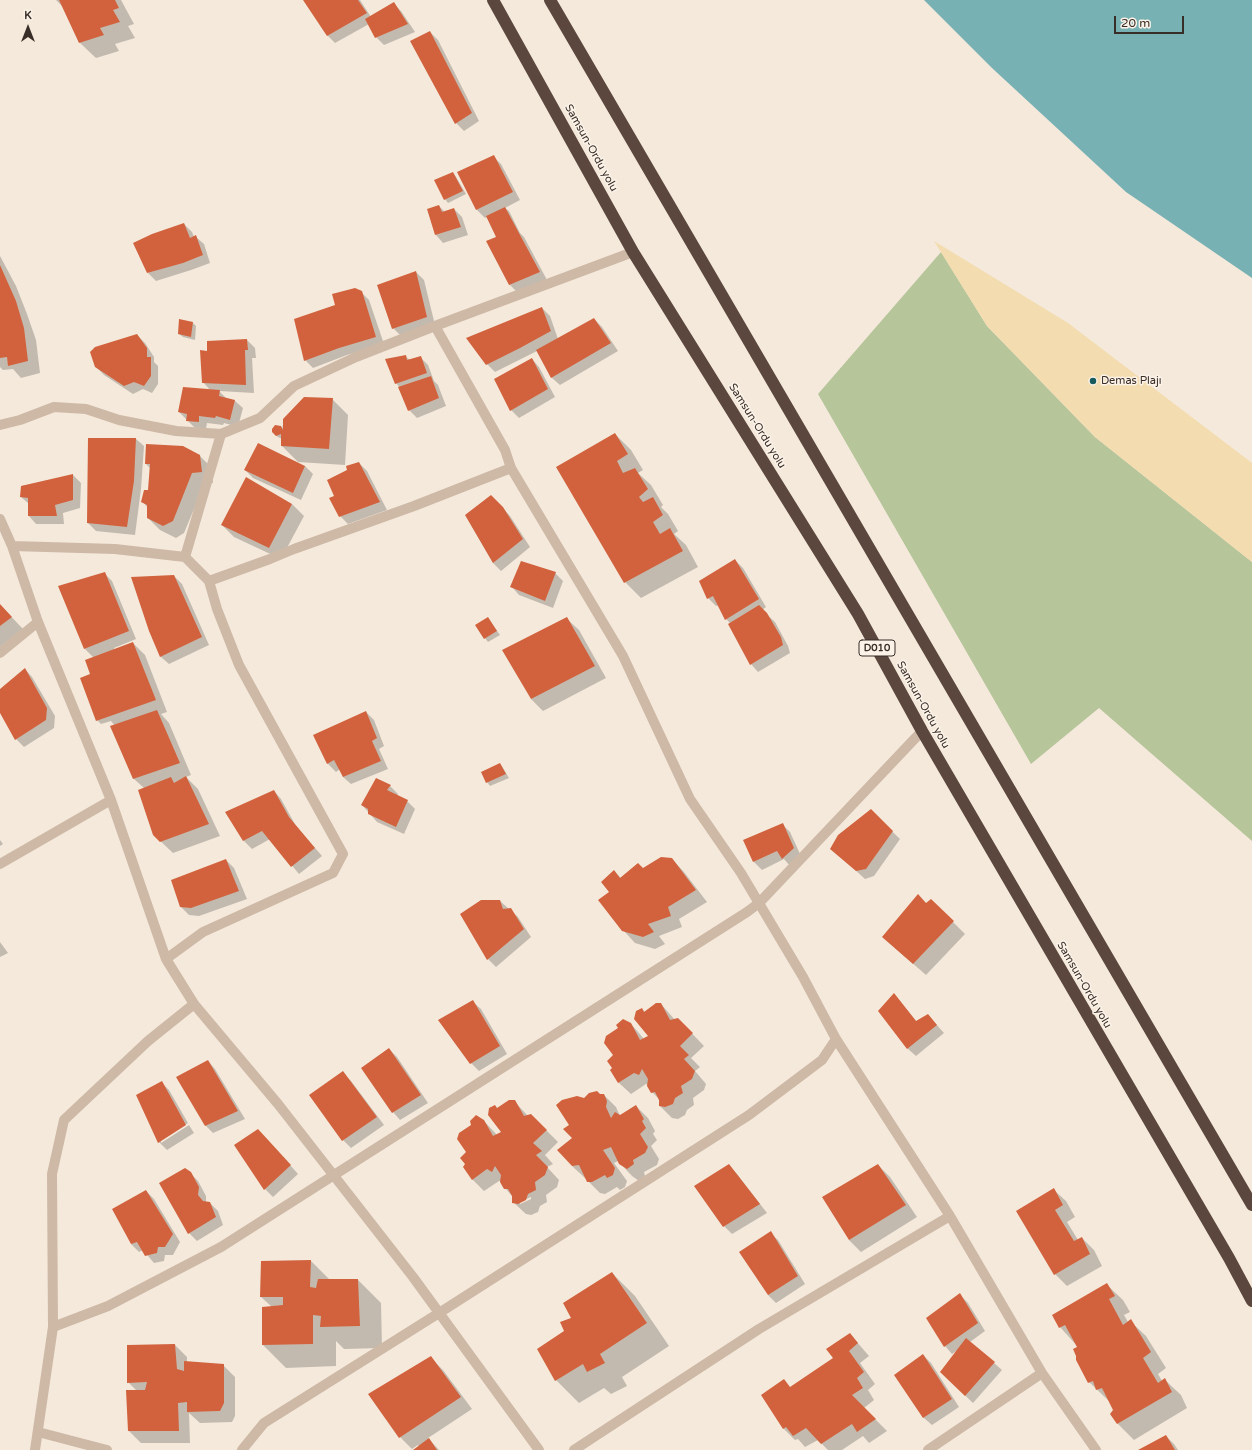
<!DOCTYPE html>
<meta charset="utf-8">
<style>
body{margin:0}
#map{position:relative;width:1252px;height:1450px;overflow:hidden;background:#f4e9db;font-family:"Varela Round",sans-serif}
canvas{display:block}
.north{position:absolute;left:8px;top:8px;width:40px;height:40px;-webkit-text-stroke:3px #fbf3e8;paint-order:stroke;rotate:0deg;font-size:11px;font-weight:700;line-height:16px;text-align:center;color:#392d28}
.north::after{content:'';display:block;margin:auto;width:14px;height:18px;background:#392d28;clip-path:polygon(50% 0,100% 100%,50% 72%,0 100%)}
.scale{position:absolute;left:1114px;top:16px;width:70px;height:18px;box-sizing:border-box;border:2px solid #392d28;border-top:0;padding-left:5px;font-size:12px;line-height:14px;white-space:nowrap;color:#392d28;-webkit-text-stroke:3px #fbf3e8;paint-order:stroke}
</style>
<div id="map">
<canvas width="1252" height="1450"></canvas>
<div class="north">K</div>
<div class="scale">20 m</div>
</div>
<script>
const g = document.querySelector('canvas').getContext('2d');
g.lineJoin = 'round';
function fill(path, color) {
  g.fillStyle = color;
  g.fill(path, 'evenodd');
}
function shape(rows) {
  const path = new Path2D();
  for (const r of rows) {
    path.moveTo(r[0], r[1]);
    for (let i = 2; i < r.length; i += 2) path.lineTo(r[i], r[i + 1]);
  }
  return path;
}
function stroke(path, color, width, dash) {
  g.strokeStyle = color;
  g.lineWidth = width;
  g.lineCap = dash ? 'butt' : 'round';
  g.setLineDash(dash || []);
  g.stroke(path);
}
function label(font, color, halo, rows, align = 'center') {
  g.font = font + ' "Varela Round",sans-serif';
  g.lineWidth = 3;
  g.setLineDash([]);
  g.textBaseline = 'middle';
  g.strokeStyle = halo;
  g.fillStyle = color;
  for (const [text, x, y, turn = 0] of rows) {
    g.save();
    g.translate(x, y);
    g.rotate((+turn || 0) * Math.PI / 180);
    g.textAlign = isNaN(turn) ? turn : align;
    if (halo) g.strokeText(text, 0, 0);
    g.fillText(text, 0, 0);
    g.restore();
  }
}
const green = shape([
 [941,252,987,326,1095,437,1252,562,1252,841,1099,708,1031,764,818,394]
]);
const sand = shape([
 [934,241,1068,323,1252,463,1252,562,1095,437,987,326]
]);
const water = shape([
 [924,0,1252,0,1252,278,1126,192,992,68]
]);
const shadow = shape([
 [56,0,121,0,134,24,128,26,135,38,115,44,119,51,96,58,80,43,64,8],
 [304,0,360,0,371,17,393,3,401,11,415,32,384,45,376,37,369,24,335,43,327,35],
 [430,32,438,40,479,121,464,131,456,123],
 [493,156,501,164,520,200,505,208,509,211,520,233,524,237,547,280,517,292,509,284,497,237,487,217,485,218,477,210,458,173],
 [453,173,456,177,466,194,448,203,445,199],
 [439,206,445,212,454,209,462,217,468,235,443,243,436,235,428,210],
 [184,224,192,232,194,237,196,237,204,244,210,263,191,270,156,281,148,273],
 [0,256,16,286,27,314,36,340,40,373,21,378,13,369,3,370,0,367],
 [416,272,424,280,435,325,401,336,393,328],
 [361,292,369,300,384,344,347,355,313,368,305,360,336,306],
 [542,308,550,316,558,339,594,319,602,327,618,351,560,385,552,378,537,351,495,372,487,364],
 [193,323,196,326,195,340,183,337,179,334],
 [137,335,145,343,154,357,154,362,158,366,158,384,152,393,143,389,133,394,104,375,96,367],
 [247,340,255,348,256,358,252,358,254,393,219,391,227,399,235,401,243,408,238,427,224,423,223,425,207,423,206,429,195,428,179,412,210,390,203,382,208,352],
 [405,356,410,360,420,357,428,365,434,381,438,385,446,406,417,418,409,410,400,388,396,383],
 [532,359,539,367,555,397,519,418,511,410],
 [332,399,348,415,345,465,298,462,282,446,282,439,278,437,274,434,282,429,284,420],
 [615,434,631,450,643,470,638,473,651,485,663,505,661,507,668,514,678,531,674,534,686,545,698,567,641,598,625,582],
 [89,439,136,439,144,446,141,489,135,535,96,531,88,523],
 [200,456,212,468,213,483,204,485,184,533,176,538,160,530,148,518,148,508,143,502,149,491,151,469,146,464],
 [359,463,367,471,387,510,348,524,340,516,335,497],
 [305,466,313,474,301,500,253,478,245,470],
 [73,475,81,483,80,508,63,513,64,524,36,524,29,516,29,504,21,497,22,486],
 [292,504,304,516,281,559,234,537,222,525],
 [499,504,510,516,530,547,501,571,493,563,466,516],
 [735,560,743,568,766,607,762,610,775,622,788,646,790,653,758,672,751,664,730,623,726,619,719,605,716,606,708,598,700,581],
 [104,573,112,581,136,639,114,648,115,650,133,643,145,655,167,712,161,714,169,723,191,775,186,777,198,789,220,836,173,853,154,835,144,788,134,779,115,726,111,721,101,724,97,720,90,675,94,658,85,649,59,587],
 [555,573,563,581,553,608,519,595,512,587],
 [174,576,182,584,209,645,169,664,161,657,149,630],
 [0,605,23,629,0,647],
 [488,618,500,635,488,642,485,638],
 [567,619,579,630,606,678,543,711,531,699],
 [25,669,32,677,55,716,54,728,24,747,16,739,0,711,0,690],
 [366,712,374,720,384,746,379,749,388,769,351,784,343,777,340,769,336,772,328,764,315,736],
 [500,764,503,768,509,778,490,786,487,782],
 [390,786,398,794,397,796,407,801,415,809,404,834,377,822,362,805],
 [274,791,281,799,296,826,322,856,299,874,270,839,252,849,244,841,226,812],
 [870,810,900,839,874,876,865,879,832,849],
 [782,824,790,832,801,856,790,866,784,859,762,870,754,862,744,840],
 [0,840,3,844,0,846],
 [672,859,684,872,707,902,679,919,682,927,659,936,665,944,655,949,635,943,623,930,610,892,614,871,621,878,643,869],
 [226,860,234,868,247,899,199,916,189,915,181,907],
 [931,900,965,934,926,975,895,948,926,904],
 [500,901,518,917,531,937,496,967,488,959,461,914],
 [0,942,8,953,0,957],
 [894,994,917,1022,928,1015,944,1033,916,1056,908,1049,879,1011],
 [473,1002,481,1009,507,1054,479,1071,471,1063],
 [661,1004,675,1020,678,1019,704,1046,691,1058,700,1067,695,1071,706,1084,704,1090,693,1098,694,1105,687,1110,685,1115,678,1119,672,1118,660,1106,660,1100,652,1092,648,1085,646,1084,631,1094,619,1083,611,1070,613,1068,614,1055,631,1024,644,1039,649,1036,642,1009,645,1012],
 [389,1049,397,1057,428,1103,400,1120,393,1112],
 [208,1061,215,1069,245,1119,213,1133,206,1126],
 [343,1073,351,1081,384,1125,351,1148,343,1140],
 [161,1082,169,1090,188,1123,161,1140,161,1143,189,1125,194,1133,167,1150,159,1142,137,1095],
 [599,1095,604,1095,616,1107,620,1116,636,1106,648,1118,655,1131,653,1134,657,1140,651,1146,659,1159,657,1165,644,1172,645,1176,639,1181,632,1176,618,1161,614,1163,627,1181,625,1187,620,1190,617,1187,605,1194,600,1193,588,1181,586,1178,585,1178,572,1166,573,1138,571,1125,584,1099],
 [514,1101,528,1116,531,1115,558,1142,545,1155,553,1164,547,1167,559,1180,557,1187,546,1195,547,1202,540,1206,538,1212,531,1215,526,1214,513,1202,512,1196,505,1188,501,1181,499,1181,484,1191,472,1179,466,1165,467,1152,484,1121,497,1135,502,1132,498,1109],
 [531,1197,531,1199,520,1204,520,1202],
 [266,1138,298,1174,273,1197,265,1189],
 [878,1165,890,1177,917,1217,861,1252,849,1240],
 [729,1166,737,1174,767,1213,732,1234,724,1226,696,1186],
 [190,1173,198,1181,206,1196,206,1202,210,1203,218,1211,223,1225,197,1241,189,1233],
 [1054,1190,1066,1201,1075,1217,1067,1222,1078,1240,1082,1238,1094,1250,1102,1266,1067,1286,1055,1274],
 [146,1191,154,1199,180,1242,173,1255,165,1255,164,1261,154,1263,143,1250,139,1252,131,1244],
 [770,1233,778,1240,805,1284,776,1303,768,1295],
 [311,1261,330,1280,358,1280,381,1303,382,1348,344,1349,336,1341,336,1366,286,1368,263,1345,272,1307,261,1297],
 [612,1273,635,1296,669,1346,622,1377,627,1386,611,1394,604,1388,579,1403,556,1380,539,1349,566,1332,572,1318],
 [1107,1285,1123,1300,1130,1312,1124,1315,1128,1322,1130,1321,1146,1336,1166,1368,1158,1374,1162,1381,1165,1380,1181,1395,1187,1408,1134,1440,1118,1424,1112,1414,1114,1410,1110,1402,1089,1382,1078,1347,1060,1327],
 [960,1295,968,1303,985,1331,970,1342,1002,1370,973,1403,949,1380,958,1350,952,1354,945,1346],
 [850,1334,869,1356,860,1363,875,1384,868,1390,874,1400,864,1408,887,1431,869,1443,863,1436,842,1450,828,1450,818,1440,805,1447,798,1439,795,1440,783,1428,791,1388,834,1358],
 [175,1345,187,1357,187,1362,223,1365,235,1377,235,1416,232,1422,200,1423,189,1413,190,1443,141,1443,129,1431,137,1391,128,1382],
 [923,1355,931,1363,959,1407,932,1425,924,1418,895,1375],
 [431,1358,443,1370,472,1409,428,1438,439,1450,414,1450,419,1447,418,1445,412,1449,400,1437],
 [1166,1436,1174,1444,1178,1450,1140,1450]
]);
const building = shape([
 [59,0,115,0,119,8,113,10,120,22,100,28,104,35,79,43],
 [303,0,358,0,367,13,327,36],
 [394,2,408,24,375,38,365,19],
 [430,31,472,113,455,124,410,41],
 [494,155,513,192,476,210,457,172],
 [453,172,463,191,444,200,434,180],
 [439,205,442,212,454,208,461,227,435,235,427,209],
 [505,207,540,272,509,285,486,241,496,237,486,216],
 [184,223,190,238,196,235,203,255,183,263,147,273,133,243,152,234],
 [0,265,16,301,24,328,28,361,8,366,7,357,0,358],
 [416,271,427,317,392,329,377,285],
 [355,288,362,291,376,337,339,348,304,361,294,319,335,305,332,294],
 [542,307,551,331,520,348,486,365,466,338],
 [594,318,611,343,551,378,536,350],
 [179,319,193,322,191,337,178,334],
 [137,334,147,348,147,357,151,357,151,376,144,386,134,382,124,386,95,367,90,352,95,347],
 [247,339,248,350,245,350,246,385,202,383,200,350,207,351,207,341],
 [406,355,407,360,421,356,427,373,395,384,385,359],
 [532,358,548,389,510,411,494,379],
 [431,376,439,398,408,411,398,387],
 [183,387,220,390,219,396,235,400,230,420,216,416,215,418,199,416,199,422,186,421,187,414,178,412],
 [304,397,333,398,329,449,281,446,281,434,276,436,272,432,272,429,275,425,281,426,283,430,283,419],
 [615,433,628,454,617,461,623,473,635,468,648,489,639,497,643,502,653,497,663,515,653,522,660,534,670,528,683,551,624,583,556,467],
 [88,438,136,438,134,481,127,527,87,523],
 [258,443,305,466,293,493,244,470],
 [146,444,183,446,200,455,202,472,192,473,173,521,163,526,147,518,147,505,141,502,144,490,148,490,150,464,145,464],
 [359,462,380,502,339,517,329,498,334,496,327,480,347,470,346,466],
 [73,474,73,500,55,505,57,516,28,516,28,498,20,497,21,486],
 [246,477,292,504,269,548,221,525],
 [491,495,503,507,523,539,493,563,465,515],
 [735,559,759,599,725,620,713,596,707,599,699,581],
 [521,561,556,572,545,601,510,587],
 [105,572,129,631,84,649,58,586],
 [174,575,202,637,160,657,149,631,131,577],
 [0,604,12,617,0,626],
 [759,605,767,613,781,637,783,645,750,665,728,624],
 [488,617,497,631,484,639,475,625],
 [567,617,595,666,531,699,502,650],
 [133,642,156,700,96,721,80,678,90,674,85,660],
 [25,668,47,708,46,720,15,740,0,713,0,689],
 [157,710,180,763,133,779,110,726],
 [366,711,377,738,372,741,381,761,343,777,334,760,327,764,313,735],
 [500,763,506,774,486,783,481,772],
 [186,776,209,824,160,842,153,835,138,790,171,777,174,783],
 [376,778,391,785,387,790,408,800,396,827,368,814,368,809,361,805],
 [274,790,289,817,315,848,291,867,262,831,243,841,225,812],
 [871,809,893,831,866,869,856,871,830,849,838,835],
 [783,823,794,848,782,859,777,851,753,862,743,840],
 [661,857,672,858,696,890,668,907,671,916,648,924,654,932,643,937,622,931,598,900,609,892,601,882,614,870,620,878,638,863,643,868],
 [226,859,239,891,191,908,180,907,171,880],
 [918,894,926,903,931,899,954,921,913,964,882,937],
 [481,900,500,900,503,909,511,908,524,929,487,960,460,914],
 [894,993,916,1021,928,1014,937,1025,907,1049,878,1011],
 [473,1000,500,1046,470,1064,438,1020],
 [656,1003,661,1003,670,1020,678,1018,693,1033,680,1046,689,1055,684,1059,695,1071,692,1079,681,1086,683,1093,675,1098,673,1104,665,1107,659,1106,659,1100,655,1092,651,1093,647,1086,648,1079,642,1069,639,1075,634,1073,618,1083,610,1070,612,1068,607,1061,613,1055,604,1043,606,1036,618,1028,616,1025,623,1019,631,1023,640,1040,648,1036,634,1019,636,1011,642,1008,644,1012],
 [389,1048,421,1095,392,1113,361,1068],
 [208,1060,238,1111,205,1126,176,1077],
 [343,1071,377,1117,342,1141,309,1095],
 [162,1081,186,1125,158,1143,136,1095],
 [597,1091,600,1094,604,1094,607,1101,606,1107,611,1118,615,1112,620,1115,636,1105,644,1119,642,1121,646,1128,640,1134,648,1147,645,1153,633,1160,634,1164,627,1169,619,1164,611,1147,603,1150,615,1168,613,1175,607,1178,605,1175,592,1182,587,1182,579,1165,572,1166,557,1150,572,1138,563,1129,569,1125,556,1105,562,1100,577,1096,584,1098,589,1093],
 [509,1100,515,1100,524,1116,531,1114,547,1130,533,1143,542,1151,536,1155,548,1167,545,1175,535,1182,536,1190,528,1194,526,1200,518,1204,512,1203,512,1196,508,1189,504,1189,500,1182,501,1175,495,1166,492,1172,487,1169,472,1180,463,1167,465,1164,460,1158,466,1152,457,1139,459,1133,471,1125,470,1121,476,1115,484,1120,493,1136,501,1132,488,1115,489,1108,495,1105,497,1108],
 [258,1129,291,1165,264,1190,234,1145],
 [729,1164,760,1204,723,1227,694,1186],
 [878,1164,906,1205,849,1240,822,1197],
 [185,1168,191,1172,199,1187,198,1195,203,1201,210,1202,216,1217,188,1234,159,1183],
 [1054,1188,1063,1205,1055,1210,1074,1241,1082,1237,1090,1254,1054,1275,1016,1211],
 [146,1190,173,1234,165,1247,158,1247,157,1253,145,1256,137,1242,131,1244,112,1209],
 [771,1231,798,1276,768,1295,739,1252],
 [311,1260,310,1287,316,1288,318,1279,358,1279,360,1326,320,1327,321,1316,313,1315,313,1344,262,1345,262,1307,283,1305,283,1297,260,1297,261,1261],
 [612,1272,647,1323,600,1354,605,1363,587,1372,583,1364,555,1381,537,1349,564,1331,560,1322,571,1318,563,1303],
 [1107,1283,1115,1296,1109,1299,1123,1325,1131,1319,1151,1352,1143,1358,1158,1383,1165,1378,1172,1392,1117,1424,1110,1414,1113,1410,1102,1388,1096,1390,1093,1381,1088,1383,1076,1360,1076,1356,1073,1349,1077,1347,1065,1325,1059,1328,1052,1315],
 [960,1293,978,1323,944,1347,926,1318],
 [850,1333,858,1343,849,1351,864,1372,857,1378,863,1388,852,1395,876,1419,857,1432,852,1424,821,1444,806,1428,793,1436,786,1427,783,1429,761,1395,784,1379,790,1387,833,1358,826,1349],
 [966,1338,995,1362,965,1396,940,1372],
 [175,1344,177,1369,184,1371,184,1361,224,1364,224,1403,220,1411,187,1412,187,1402,178,1403,179,1431,128,1431,126,1390,145,1390,147,1382,127,1383,127,1345],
 [923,1354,952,1399,923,1418,894,1375],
 [431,1356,461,1397,399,1438,368,1394],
 [1166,1435,1175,1450,1138,1450],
 [429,1438,437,1450,413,1450]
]);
const street = shape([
 [435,326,505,450,511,468,623,656,690,799,741,873,803,977,836,1039,950,1216,1042,1373,1096,1450],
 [0,425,20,420,54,407,86,409,119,420,176,431,221,434],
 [0,519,12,546,38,622,111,800,166,959,194,1004,278,1104,413,1277,539,1450],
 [12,546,115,549,185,557,209,581,217,609,239,665,343,854,333,873,203,932,166,959],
 [185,557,221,434,260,418,294,386,356,357,435,326,633,252],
 [209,581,270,559,294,549,414,506,511,468],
 [0,653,38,622],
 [0,864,111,800],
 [53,1327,108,1306,221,1247,747,912,759,903,922,731],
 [38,1432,107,1450],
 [35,1450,53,1327,52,1174,64,1120,148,1041,194,1004],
 [242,1450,264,1423,439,1313,749,1115,822,1060,836,1039],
 [574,1450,759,1329,950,1216],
 [928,1450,1042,1373]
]);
const highway = shape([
 [493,0,633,252,858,614,922,731,1229,1258,1252,1301],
 [550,0,1252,1205]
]);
const markers = [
 [1093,381,4,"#195a5f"]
];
const shields = [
 [877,648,36]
];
const shieldNames = [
 ["D010",877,648]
];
const streetNames = [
 ["Samsun-Ordu yolu",591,148,61],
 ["Samsun-Ordu yolu",757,426,58],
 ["Samsun-Ordu yolu",923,705,61],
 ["Samsun-Ordu yolu",1084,985,60]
];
const poiNames = [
 ["Demas Plajı",1101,381]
];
fill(green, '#b6c59a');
fill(sand, '#f3dcaf');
fill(water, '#78b1b4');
fill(shadow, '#0003');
fill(building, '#d1623d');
stroke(street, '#ceb8a6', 10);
stroke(highway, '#5b473e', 12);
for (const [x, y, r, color] of markers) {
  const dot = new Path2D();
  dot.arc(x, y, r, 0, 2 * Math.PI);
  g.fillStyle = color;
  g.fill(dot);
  stroke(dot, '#fbf3e8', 1.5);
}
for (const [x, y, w] of shields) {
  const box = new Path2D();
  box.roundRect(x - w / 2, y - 8, w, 16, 3);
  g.fillStyle = '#fbf3e8';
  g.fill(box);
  stroke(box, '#392d28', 1);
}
label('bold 10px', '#392d28', null, shieldNames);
label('11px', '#392d28', '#fbf3e8', streetNames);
label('11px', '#392d28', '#fbf3e8', poiNames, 'left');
</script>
